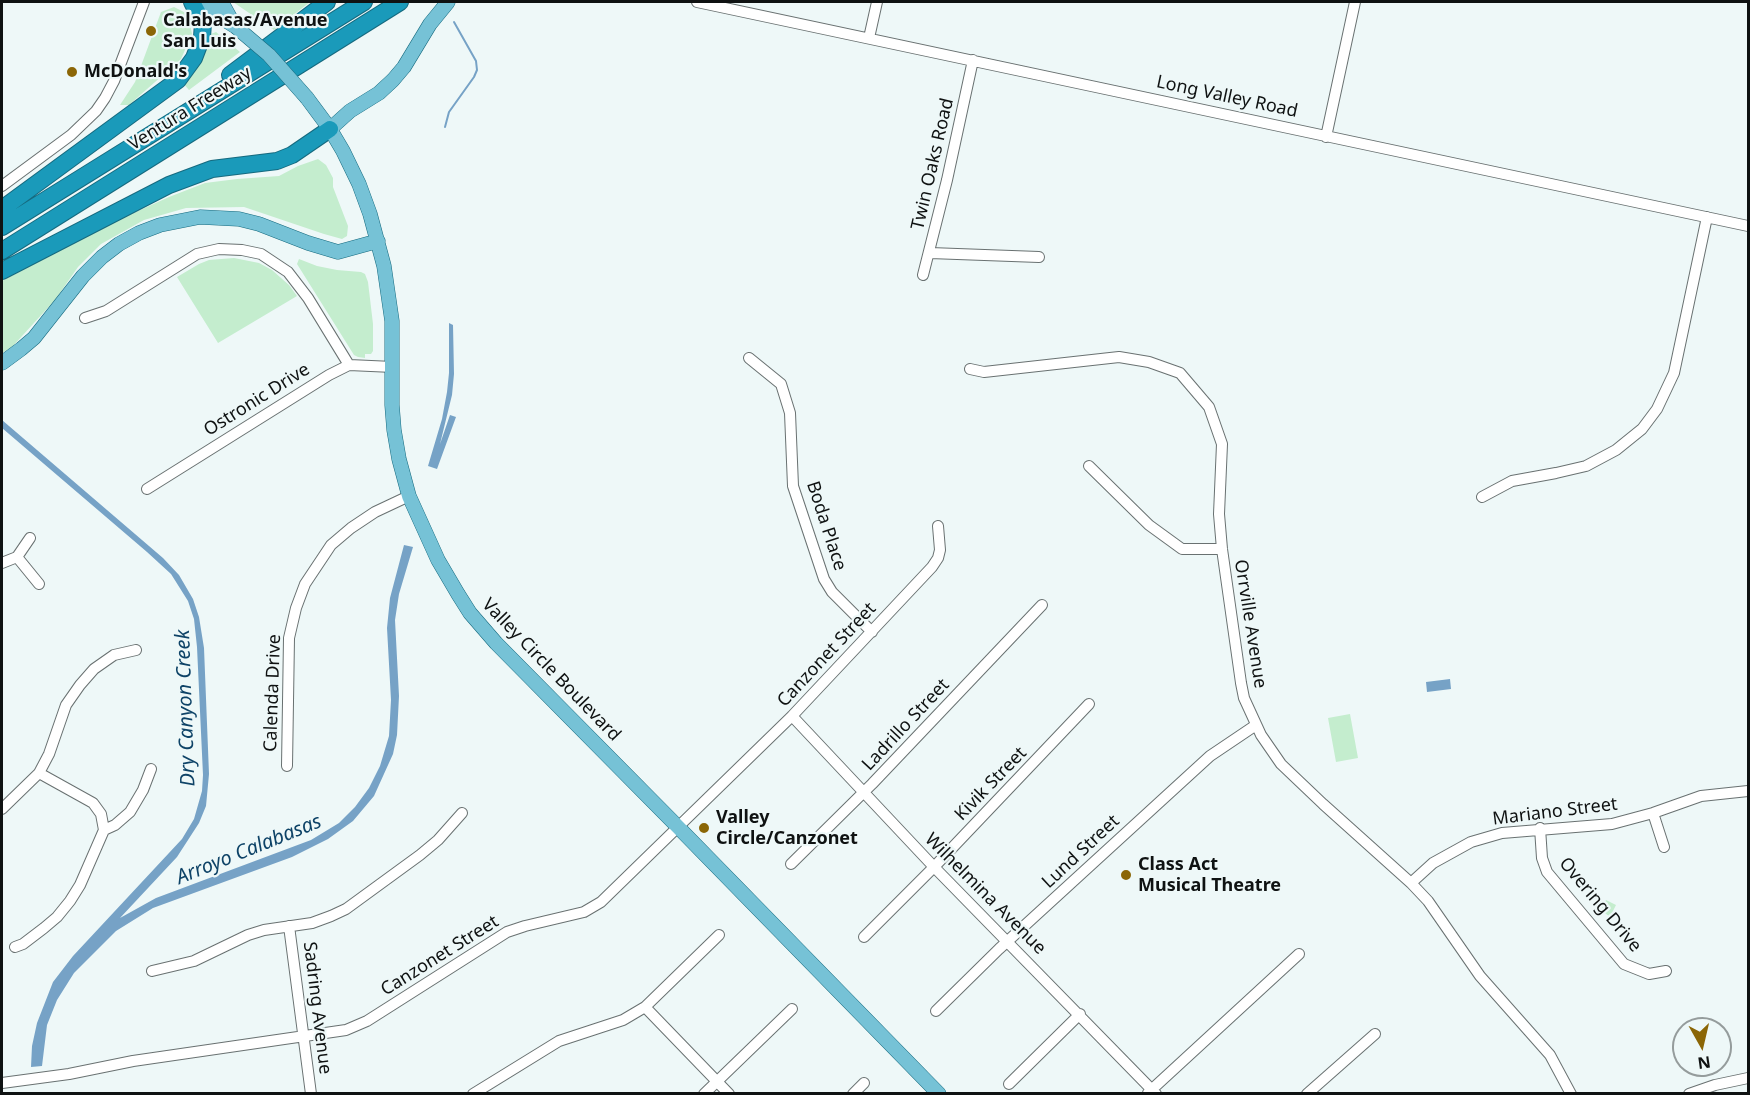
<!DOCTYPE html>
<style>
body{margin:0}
#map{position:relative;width:1750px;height:1095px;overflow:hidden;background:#eef8f8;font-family:"Noto Sans",sans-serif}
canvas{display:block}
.frame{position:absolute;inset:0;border:3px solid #0f1212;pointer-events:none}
.north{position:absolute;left:1672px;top:1017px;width:60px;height:60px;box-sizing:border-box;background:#eef8f8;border:2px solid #959c9c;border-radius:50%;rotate:172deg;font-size:16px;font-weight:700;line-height:24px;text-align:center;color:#0f1212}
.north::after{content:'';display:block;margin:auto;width:21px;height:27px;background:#8b6606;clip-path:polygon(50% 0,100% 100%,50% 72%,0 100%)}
</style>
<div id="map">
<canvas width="1750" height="1095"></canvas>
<div class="frame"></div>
<div class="north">N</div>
</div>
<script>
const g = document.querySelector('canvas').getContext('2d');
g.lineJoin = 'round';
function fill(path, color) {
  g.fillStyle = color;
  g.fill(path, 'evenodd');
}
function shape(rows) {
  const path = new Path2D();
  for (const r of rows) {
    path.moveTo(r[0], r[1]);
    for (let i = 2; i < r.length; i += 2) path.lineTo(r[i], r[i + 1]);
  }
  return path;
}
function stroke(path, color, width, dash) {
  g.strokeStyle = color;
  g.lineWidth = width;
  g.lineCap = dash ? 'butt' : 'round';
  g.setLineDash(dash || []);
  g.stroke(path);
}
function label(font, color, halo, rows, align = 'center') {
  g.font = font + ' "Noto Sans",sans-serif';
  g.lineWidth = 4.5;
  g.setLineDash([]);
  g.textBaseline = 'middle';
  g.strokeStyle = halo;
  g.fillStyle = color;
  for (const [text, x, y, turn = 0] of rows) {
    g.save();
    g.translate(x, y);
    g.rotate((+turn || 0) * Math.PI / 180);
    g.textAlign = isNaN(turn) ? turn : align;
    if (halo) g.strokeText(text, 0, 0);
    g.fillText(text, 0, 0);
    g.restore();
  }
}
const green = shape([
 [233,2,310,2,274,30],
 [174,7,188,14,192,34,181,59,129,105,120,105,135,82,161,12],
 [216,32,240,52,189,90,182,82,198,61,211,34],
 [318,159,326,165,333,178,333,187,348,226,347,236,342,239,324,234,244,207,186,208,144,220,101,244,78,267,55,300,12,347,2,353,2,281,105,226,169,197,205,183,237,179,279,176,298,166],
 [234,258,259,263,272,270,289,285,297,296,218,343,177,277,199,264,209,260],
 [299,259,317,266,337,270,361,272,365,274,368,282,373,324,373,351,371,354,365,354,365,358,358,357,354,355,297,264],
 [1350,714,1358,758,1336,762,1328,718],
 [1606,900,1616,905,1610,917,1601,910]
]);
const water = shape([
 [449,323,453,325,454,374,452,395,440,444,450,415,456,417,437,469,428,466,442,419,447,392,449,373],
 [2,420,163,558,179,575,193,599,199,617,204,648,209,774,206,806,199,823,177,857,120,918,156,898,311,840,339,823,355,807,369,788,380,766,389,736,391,700,387,628,390,598,404,545,413,547,399,594,395,620,399,696,397,735,393,754,374,796,353,821,328,839,292,857,153,908,116,931,74,973,57,1000,47,1025,42,1066,31,1067,32,1046,37,1023,53,982,73,956,182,839,194,819,202,791,203,775,197,647,194,619,188,601,171,574,147,552,2,428],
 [1450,679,1451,689,1427,692,1426,682]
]);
const stream = shape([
 [445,127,449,112,474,77,477,70,476,61,454,22]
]);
const minor = shape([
 [697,2,1748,226],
 [869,38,877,2],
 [1326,137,1355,2],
 [2,186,71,135,96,111,105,98,114,81,144,2],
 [930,253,1039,257],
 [923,275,947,180,973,60],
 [85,318,106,311,197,254,219,249,242,250,261,254,288,272,308,298,349,365],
 [749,358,781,384,790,413,793,486,824,579,832,592,872,632],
 [970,369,984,372,1119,357,1149,362,1180,373,1209,407,1222,444,1219,514,1222,549,1241,683,1244,698,1261,735,1281,764,1323,804,1411,883,1428,901,1480,976,1550,1055,1571,1094],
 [1089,466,1149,525,1182,549,1222,549],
 [147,489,329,375,349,365,393,367],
 [1482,497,1512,481,1556,473,1586,466,1616,450,1642,429,1657,409,1674,373,1707,217],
 [17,557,39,584],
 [2,563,17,557,30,538],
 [792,716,934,867,1156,1094],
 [287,766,289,638,296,608,305,584,331,545,351,528,375,512,409,496],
 [2,809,39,773,49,754,66,705,80,685,94,669,114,655,136,650],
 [1653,813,1664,847],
 [1540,828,1542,858,1547,872,1624,964,1649,974,1666,971],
 [104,830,115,825,130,812,143,790,151,769],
 [791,864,872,784,1042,605],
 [1411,883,1433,863,1471,842,1502,833,1612,824,1653,813,1701,796,1748,791],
 [289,926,311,1094],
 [864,937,934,867,1089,704],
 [15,947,23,944,44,928,57,917,70,901,80,885,104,830,101,814,93,803,39,773],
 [152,971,194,961,248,935,264,930,312,923,331,916,346,909,420,855,438,840,462,813],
 [645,1007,729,1094],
 [936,1011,999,949,1210,756,1256,725],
 [2,1083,69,1074,133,1061,346,1030,367,1021,507,932,525,926,584,912,601,902,792,716,932,567,938,558,940,550,938,526],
 [1009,1084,1080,1014],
 [1148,1093,1299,954],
 [473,1094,559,1041,623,1020,645,1007,719,935],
 [704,1094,792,1009],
 [853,1094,864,1083],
 [1307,1094,1375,1034],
 [1689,1094,1715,1085,1748,1078]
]);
const major = shape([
 [196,2,236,27],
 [218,2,223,5,233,23],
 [307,98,330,129,343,151,359,184,370,214,384,266,392,321,392,405,394,430,399,459,409,496,438,560,458,594,470,613,496,643,679,828,939,1094],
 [330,129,350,111,379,93,393,80,404,67,430,24,448,2],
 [2,363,21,349,34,338,83,276,102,257,119,244,139,233,160,225,200,217,239,219,259,224,308,243,338,252,378,241]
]);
const highway = shape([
 [230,75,327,2],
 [2,209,178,80,194,58,202,37,203,23,192,2],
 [2,227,364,2],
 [2,251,400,2],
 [2,271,169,185,212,169,277,161,292,155,330,129]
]);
const majorBridge = shape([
 [236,27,269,55,307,98]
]);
const markers = [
 [151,31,6,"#8b6606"],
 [72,72,6,"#8b6606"],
 [704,828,6,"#8b6606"],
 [1126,875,6,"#8b6606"]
];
const poiNames = [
 ["Calabasas/Avenue",163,21],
 ["San Luis",163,42],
 ["McDonald's",84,72],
 ["Valley",716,818],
 ["Circle/Canzonet",716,839],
 ["Class Act",1138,865],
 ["Musical Theatre",1138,886]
];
const streetNames = [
 ["Long Valley Road",1227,97,12],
 ["Ventura Freeway",190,109,-32],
 ["Twin Oaks Road",933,164,-77],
 ["Ostronic Drive",257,400,-32],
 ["Boda Place",826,526,72],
 ["Orrville Avenue",1250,624,81],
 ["Canzonet Street",827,655,-47],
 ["Valley Circle Boulevard",551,670,46],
 ["Calenda Drive",273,693,-88],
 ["Ladrillo Street",906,725,-47],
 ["Kivik Street",991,784,-46],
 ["Mariano Street",1555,812,-7],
 ["Lund Street",1081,852,-43],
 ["Wilhelmina Avenue",985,894,45],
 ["Overing Drive",1600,905,50],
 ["Canzonet Street",440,956,-32],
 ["Sadring Avenue",317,1008,83]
];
const waterNames = [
 ["Dry Canyon Creek",186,708,-92],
 ["Arroyo Calabasas",249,850,-22]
];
fill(green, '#c4edce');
fill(water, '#76a2c6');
stroke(stream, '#76a2c6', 2);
stroke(minor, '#697171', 12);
stroke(major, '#166a7f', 15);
stroke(highway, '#166a7f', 18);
stroke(minor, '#fff', 10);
stroke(major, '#76c2d6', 14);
stroke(highway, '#1a9aba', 16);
stroke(majorBridge, '#166a7f', 15, []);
stroke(majorBridge, '#76c2d6', 14);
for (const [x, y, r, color] of markers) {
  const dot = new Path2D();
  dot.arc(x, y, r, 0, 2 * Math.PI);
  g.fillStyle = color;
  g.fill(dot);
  stroke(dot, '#eef8f8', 2);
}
label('bold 18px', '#0f1212', '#eef8f8', poiNames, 'left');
label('18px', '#0f1212', '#eef8f8', streetNames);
label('italic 20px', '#0e4367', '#eef8f8', waterNames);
</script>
